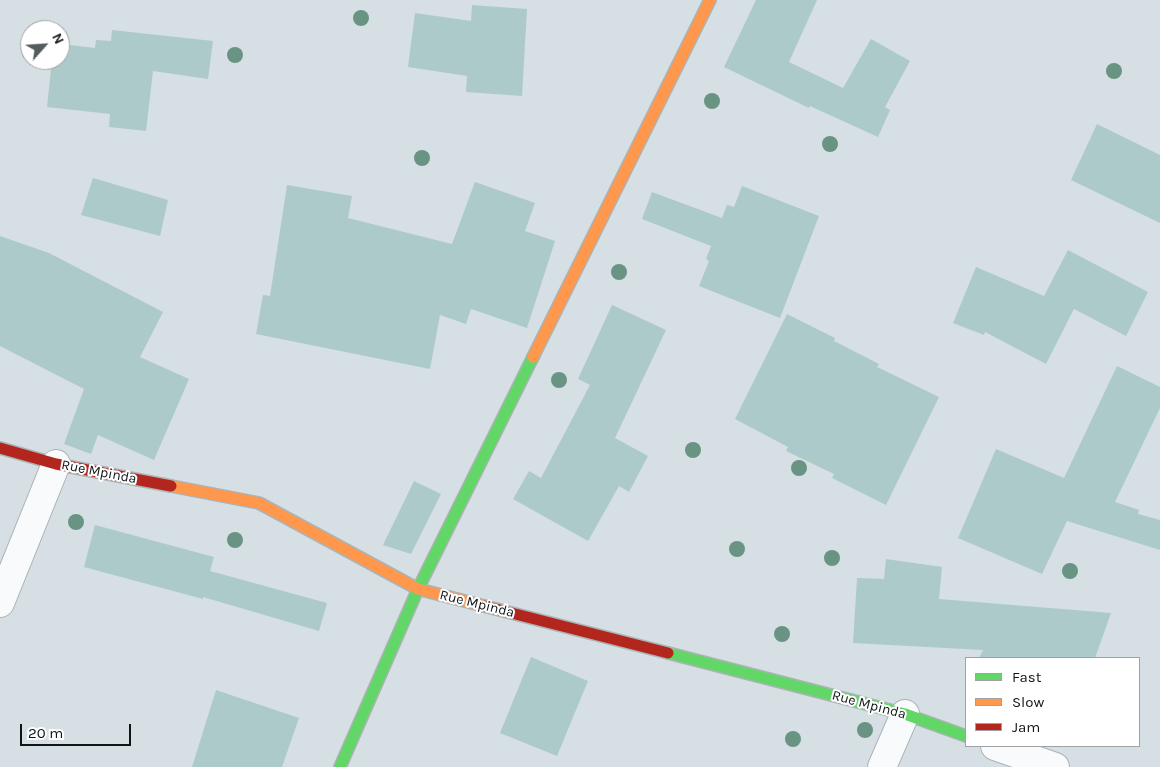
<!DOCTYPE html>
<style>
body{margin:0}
#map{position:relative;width:1160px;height:767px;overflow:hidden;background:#d6dfe3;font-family:Karla,sans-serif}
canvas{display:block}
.legend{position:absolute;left:965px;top:657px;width:175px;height:90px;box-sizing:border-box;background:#fff;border:1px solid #9fa1a2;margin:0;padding:6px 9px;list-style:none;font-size:15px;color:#0f1517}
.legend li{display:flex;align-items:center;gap:10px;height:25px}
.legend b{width:25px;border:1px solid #9fa1a2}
.north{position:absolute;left:20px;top:20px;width:50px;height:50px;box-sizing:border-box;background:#fff;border:1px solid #9fa1a2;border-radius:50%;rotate:64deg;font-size:14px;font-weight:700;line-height:20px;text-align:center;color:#0f1517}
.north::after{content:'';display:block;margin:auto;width:18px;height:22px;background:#555c5e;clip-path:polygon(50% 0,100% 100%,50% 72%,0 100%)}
.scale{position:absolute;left:20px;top:724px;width:111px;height:22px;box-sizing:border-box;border:2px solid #0f1517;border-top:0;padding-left:6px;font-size:15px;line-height:18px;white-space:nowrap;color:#0f1517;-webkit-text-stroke:4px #fff;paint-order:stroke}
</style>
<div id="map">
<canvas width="1160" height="767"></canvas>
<ul class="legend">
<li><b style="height:6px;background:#63d668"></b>Fast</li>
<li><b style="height:6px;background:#ff974d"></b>Slow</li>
<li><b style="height:6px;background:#b3261e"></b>Jam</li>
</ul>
<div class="north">N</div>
<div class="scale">20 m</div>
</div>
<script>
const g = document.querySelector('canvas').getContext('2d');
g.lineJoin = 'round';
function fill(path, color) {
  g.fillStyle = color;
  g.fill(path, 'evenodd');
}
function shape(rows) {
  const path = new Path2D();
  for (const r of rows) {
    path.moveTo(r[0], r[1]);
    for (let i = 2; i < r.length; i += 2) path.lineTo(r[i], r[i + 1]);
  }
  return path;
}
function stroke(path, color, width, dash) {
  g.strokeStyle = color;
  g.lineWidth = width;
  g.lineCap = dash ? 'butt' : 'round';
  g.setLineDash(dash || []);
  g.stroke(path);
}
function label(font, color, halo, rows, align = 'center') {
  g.font = font + ' Karla,sans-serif';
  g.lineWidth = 4;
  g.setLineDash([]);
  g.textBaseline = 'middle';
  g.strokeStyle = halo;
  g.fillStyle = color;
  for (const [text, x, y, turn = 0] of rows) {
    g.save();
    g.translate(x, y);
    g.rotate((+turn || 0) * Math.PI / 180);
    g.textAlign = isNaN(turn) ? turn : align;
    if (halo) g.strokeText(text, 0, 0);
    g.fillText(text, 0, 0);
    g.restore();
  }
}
const building = shape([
 [756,0,817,0,789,62,843,88,871,39,910,61,885,107,890,110,878,137,810,106,809,108,724,67],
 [472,5,527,9,522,96,466,92,467,76,408,67,415,13,471,21],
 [112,30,213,41,208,79,153,71,146,131,109,127,110,114,47,107,52,60,60,60,60,44,95,48,96,40,111,41],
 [1097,124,1160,155,1160,223,1071,180],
 [93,178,168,200,160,236,81,215],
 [475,182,535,203,525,231,555,241,527,328,471,309,466,324,440,315,430,369,256,334,263,295,270,296,287,185,352,196,348,218,452,244],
 [742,186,819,216,780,318,699,286,709,261,706,259,711,246,642,219,652,192,722,218,727,205,734,207],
 [0,236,49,253,163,312,140,357,189,379,154,460,98,435,91,454,64,444,84,389,0,346],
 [1068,250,1148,292,1126,336,1074,309,1046,364,985,332,984,335,953,323,976,267,1044,296],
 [612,305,666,330,615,438,648,456,629,492,619,486,588,541,513,499,529,471,541,478,590,385,578,379],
 [787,314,835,338,834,341,879,364,877,367,939,397,886,505,832,478,834,474,786,451,788,447,735,419],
 [1117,366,1160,387,1160,408,1115,502,1139,510,1138,514,1160,520,1160,550,1067,521,1042,574,958,538,996,449,1064,478],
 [414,481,441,494,411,554,383,545],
 [95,525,214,557,210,571,327,603,319,631,203,597,203,599,84,567],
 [886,559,942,567,939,599,1111,613,1095,658,979,658,983,650,853,643,857,578,884,579],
 [531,657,588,681,557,756,500,733],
 [216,690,299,718,282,767,192,767]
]);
const street = shape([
 [0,603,56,464],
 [995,746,1055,767],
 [882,767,905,714]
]);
const fast = shape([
 [668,653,905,714,966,736],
 [340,767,418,589,533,357]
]);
const slow = shape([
 [533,357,710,0],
 [171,486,259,503,418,589,484,606]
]);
const jam = shape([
 [0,448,56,464,171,486],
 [484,606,668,653]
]);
const trees = [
 [361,18],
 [235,55],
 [1114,71],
 [712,101],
 [830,144],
 [422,158],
 [619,272],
 [559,380],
 [693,450],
 [799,468],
 [76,522],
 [235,540],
 [737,549],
 [832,558],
 [1070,571],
 [782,634],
 [865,730],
 [793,739]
];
const streetNames = [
 ["Rue Mpinda",99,472,11],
 ["Rue Mpinda",477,604,14],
 ["Rue Mpinda",869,705,15]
];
fill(building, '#adcaca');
stroke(street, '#acb3b6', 30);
stroke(fast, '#acb3b6', 14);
stroke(slow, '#acb3b6', 14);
stroke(jam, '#acb3b6', 14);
stroke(street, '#f9fafb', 28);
stroke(fast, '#63d668', 11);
stroke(slow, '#ff974d', 11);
stroke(jam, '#b3261e', 11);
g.fillStyle = '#699484';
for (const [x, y] of trees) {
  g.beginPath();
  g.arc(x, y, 8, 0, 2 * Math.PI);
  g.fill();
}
label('14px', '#0f1517', '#fff', streetNames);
</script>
